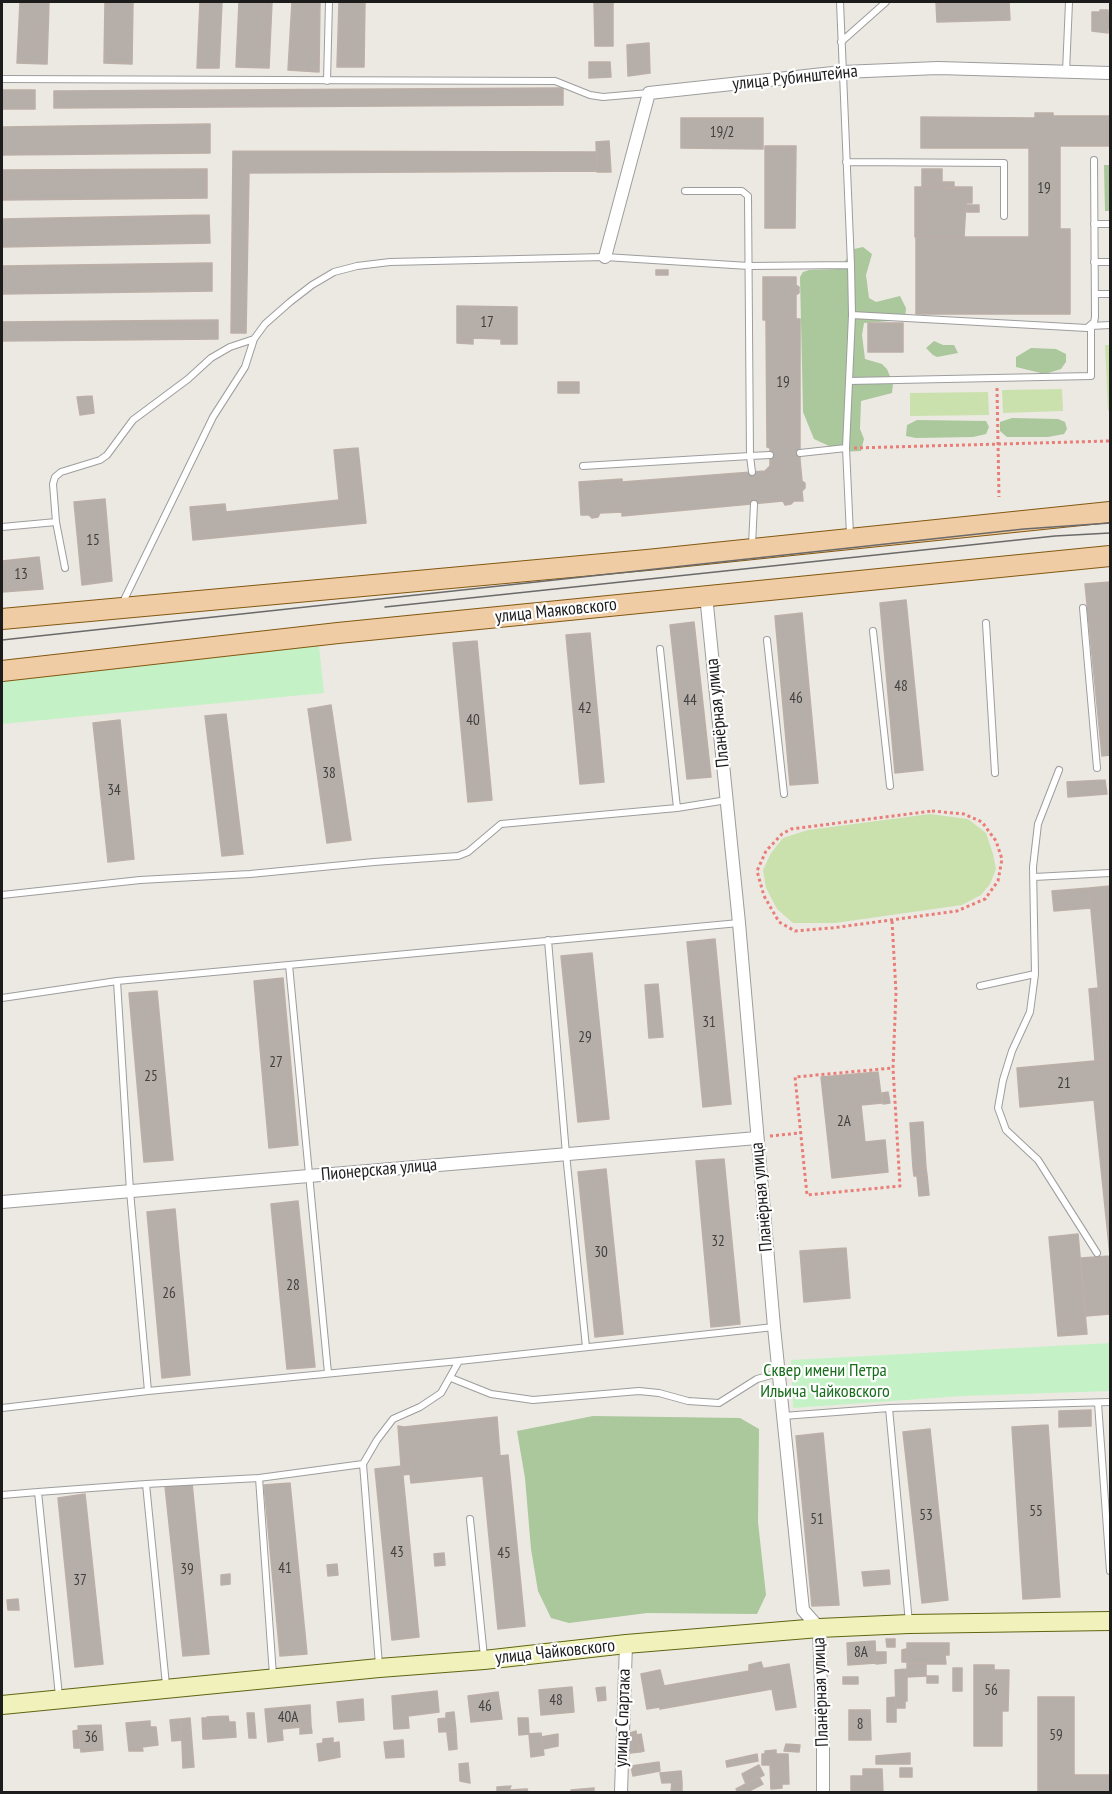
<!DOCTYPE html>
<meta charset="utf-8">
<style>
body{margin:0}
#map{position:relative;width:1112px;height:1794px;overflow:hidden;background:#ece9e3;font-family:"PT Sans Narrow",sans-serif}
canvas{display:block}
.frame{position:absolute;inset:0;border:3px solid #1c1c1c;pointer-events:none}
</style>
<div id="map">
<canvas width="1112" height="1794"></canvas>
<div class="frame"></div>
</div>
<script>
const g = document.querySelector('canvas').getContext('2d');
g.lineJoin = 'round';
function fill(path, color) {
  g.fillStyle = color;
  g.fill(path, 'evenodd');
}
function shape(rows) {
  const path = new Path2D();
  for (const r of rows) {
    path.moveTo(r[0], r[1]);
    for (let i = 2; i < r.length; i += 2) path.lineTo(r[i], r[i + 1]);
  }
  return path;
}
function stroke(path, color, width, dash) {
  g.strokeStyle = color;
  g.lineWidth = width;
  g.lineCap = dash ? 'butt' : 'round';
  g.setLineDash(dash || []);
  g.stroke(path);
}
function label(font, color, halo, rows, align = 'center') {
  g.font = font + ' "PT Sans Narrow",sans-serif';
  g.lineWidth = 4.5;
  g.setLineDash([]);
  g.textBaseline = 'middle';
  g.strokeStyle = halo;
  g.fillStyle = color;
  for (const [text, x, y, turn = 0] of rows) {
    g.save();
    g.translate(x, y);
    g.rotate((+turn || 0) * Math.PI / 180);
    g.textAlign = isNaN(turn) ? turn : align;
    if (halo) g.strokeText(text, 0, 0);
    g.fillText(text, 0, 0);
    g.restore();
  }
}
const grass = shape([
 [1105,345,1110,345,1110,411,1108,411],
 [1062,389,1063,411,1003,413,1002,390],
 [988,392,989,415,910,416,910,393],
 [930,814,968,819,986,833,993,854,996,869,990,884,981,895,962,905,835,923,793,923,777,909,766,888,763,870,771,853,783,838,808,830]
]);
const forest = shape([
 [1104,165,1110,165,1110,211,1105,211],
 [863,247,872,254,866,275,869,298,876,302,900,296,906,308,905,320,864,323,862,335,865,359,882,364,887,369,893,384,892,393,861,401,860,429,864,439,861,451,842,452,814,439,803,412,800,277,803,272,809,270,839,269,854,249],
 [934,341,943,345,954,345,958,353,937,357,933,355,926,348],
 [1031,348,1056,349,1066,354,1066,362,1061,369,1045,374,1016,367,1016,357],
 [1012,418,1058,419,1065,422,1067,429,1064,434,1048,437,1007,437,1000,431,1000,422],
 [917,420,986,421,989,427,986,434,973,437,916,438,906,436,907,425],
 [593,1416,740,1418,759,1429,758,1522,766,1595,757,1614,647,1613,569,1623,551,1618,538,1591,531,1549,525,1478,517,1431]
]);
const park = shape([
 [319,646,324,693,2,724,2,675],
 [1110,1343,1110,1391,962,1396,793,1408,791,1360]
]);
const building = shape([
 [20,2,49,2,47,64,17,63,20,2],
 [105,2,133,2,132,64,104,63,105,2],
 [200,2,222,2,219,68,197,68,200,2],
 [239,2,272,2,269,68,236,67,239,2],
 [292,2,320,2,319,72,288,70,292,2],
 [339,2,365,2,364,67,337,67,339,2],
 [594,2,613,2,613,46,595,46,594,2],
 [936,2,1009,2,1010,20,937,22,936,2],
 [1100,10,1108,10,1108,13,1110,13,1110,29,1108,29,1108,33,1092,31,1092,12,1100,12,1100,10],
 [649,43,650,73,628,76,627,45,649,43],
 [589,62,610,62,611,77,589,78,589,62],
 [563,88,563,105,54,108,54,91,563,88],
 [2,90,35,90,35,109,2,109,2,90],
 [1035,113,1053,113,1053,116,1110,116,1110,146,1060,146,1060,229,1070,229,1070,314,916,314,916,237,1029,237,1029,148,921,148,921,117,1035,118,1035,113],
 [681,118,763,118,763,149,681,148,681,118],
 [210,124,210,153,2,155,2,127,210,124],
 [609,141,611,172,597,172,596,142,609,141],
 [765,146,796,146,795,228,765,228,765,146],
 [233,151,597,152,597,171,249,173,246,333,231,333,233,151],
 [207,169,207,198,2,200,2,170,207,169],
 [922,169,942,169,942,187,922,187,922,169],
 [942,182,954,182,954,188,942,188,942,182],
 [915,187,972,187,972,203,966,203,964,237,915,237,915,187],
 [967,205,979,205,979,212,967,212,967,205],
 [209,215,210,243,2,247,2,219,209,215],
 [212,263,212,291,2,294,2,266,212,263],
 [656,270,668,270,668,275,656,275,656,270],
 [763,277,796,277,796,285,799,287,799,293,796,295,796,319,800,319,800,460,802,481,805,483,805,488,802,491,803,501,794,501,791,504,785,505,783,501,622,516,622,512,600,513,598,517,592,518,589,515,581,515,579,482,622,479,622,482,765,471,770,466,770,448,767,447,766,320,763,320,763,277],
 [457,306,517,307,517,344,501,344,501,339,473,338,473,344,457,343,457,306],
 [218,320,218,339,2,341,2,322,218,320],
 [868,323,903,323,903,352,868,352,868,323],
 [558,382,579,382,579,393,558,393,558,382],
 [92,396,94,413,80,415,77,397,92,396],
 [358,448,366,523,193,540,190,507,225,504,226,512,339,500,334,450,358,448],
 [105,499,112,581,82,585,74,502,105,499],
 [39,557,43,589,2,592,2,561,39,557],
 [1110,582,1110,755,1102,756,1085,584,1110,582],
 [906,600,923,770,895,773,880,603,906,600],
 [802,613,818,783,790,785,775,616,802,613],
 [694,622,711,777,687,779,670,625,694,622],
 [590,633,604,782,580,784,566,635,590,633],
 [477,641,492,800,468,802,453,643,477,641],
 [331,705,351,840,327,843,308,709,331,705],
 [226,714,243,854,222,856,205,716,226,714],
 [120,720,134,859,108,862,93,723,120,720],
 [1105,780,1107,794,1068,797,1067,782,1105,780],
 [1110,886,1110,1256,1094,1100,1020,1107,1017,1068,1105,1060,1089,888,1110,886],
 [1089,888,1091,908,1054,911,1052,891,1089,888],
 [715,939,731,1104,703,1107,687,942,715,939],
 [592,953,609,1119,578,1122,561,956,592,953],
 [283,978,298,1145,269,1148,254,981,283,978],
 [658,984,663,1037,649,1038,645,985,658,984],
 [1098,988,1105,1060,1095,1061,1089,989,1098,988],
 [157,991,173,1160,144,1162,129,993,157,991],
 [878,1072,882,1103,861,1105,865,1142,885,1140,888,1172,832,1178,821,1077,878,1072],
 [888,1092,890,1103,883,1104,882,1093,888,1092],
 [923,1122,926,1168,913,1168,910,1123,923,1122],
 [724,1159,740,1324,711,1327,696,1161,724,1159],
 [913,1168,926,1168,927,1175,914,1176,913,1168],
 [606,1169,623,1334,595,1337,578,1172,606,1169],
 [927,1175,929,1195,919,1196,917,1176,927,1175],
 [298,1201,315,1367,287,1369,271,1204,298,1201],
 [175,1209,190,1375,162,1378,147,1212,175,1209],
 [1078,1234,1087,1334,1058,1336,1049,1237,1078,1234],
 [846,1248,850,1298,804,1302,800,1251,846,1248],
 [1110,1256,1110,1314,1086,1316,1081,1258,1110,1256],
 [1091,1410,1091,1426,1059,1427,1059,1411,1091,1410],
 [497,1417,500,1456,508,1455,525,1626,498,1629,483,1476,411,1483,410,1474,403,1475,401,1466,398,1426,404,1427,497,1417],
 [1048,1425,1060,1597,1023,1599,1012,1427,1048,1425],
 [930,1429,948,1600,922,1603,903,1432,930,1429],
 [823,1433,839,1605,812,1606,796,1436,823,1433],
 [402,1466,419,1637,392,1640,375,1469,402,1466],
 [192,1483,209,1654,183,1656,165,1486,192,1483],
 [290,1483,307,1654,280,1656,264,1485,290,1483],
 [85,1494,103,1664,75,1667,58,1498,85,1494],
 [444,1553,445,1565,435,1566,434,1554,444,1553],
 [337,1564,338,1575,328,1576,327,1565,337,1564],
 [889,1570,890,1584,864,1586,862,1572,889,1570],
 [230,1574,230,1584,221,1585,221,1575,230,1574],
 [18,1599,19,1610,8,1610,7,1600,18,1599],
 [886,1639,895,1639,895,1647,887,1647,886,1639],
 [875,1641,876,1663,848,1665,847,1643,875,1641],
 [907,1643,949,1643,949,1655,945,1655,946,1664,907,1664,907,1643],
 [906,1649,907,1662,902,1662,902,1650,906,1649],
 [876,1652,886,1652,886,1663,876,1664,876,1652],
 [761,1662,763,1668,749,1671,749,1665,761,1662],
 [926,1663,926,1676,907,1677,907,1664,926,1663],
 [789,1664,796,1707,776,1710,772,1689,660,1709,660,1707,647,1709,641,1674,660,1670,664,1686,789,1664],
 [974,1665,994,1665,994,1670,1009,1670,1008,1711,1002,1711,1002,1746,974,1746,974,1665],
 [953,1668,962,1668,962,1691,953,1691,953,1668],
 [907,1669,907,1701,905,1701,905,1708,896,1708,895,1670,907,1669],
 [927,1676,938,1676,938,1683,927,1683,927,1676],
 [843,1677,858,1677,858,1684,843,1684,843,1677],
 [572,1687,574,1712,541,1715,539,1690,572,1687],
 [605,1687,606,1700,598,1701,596,1688,605,1687],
 [437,1691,439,1712,408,1716,409,1728,394,1729,392,1696,437,1691],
 [498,1692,502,1719,471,1722,468,1696,498,1692],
 [896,1697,896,1722,887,1722,887,1698,896,1697],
 [1038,1697,1074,1697,1074,1775,1110,1775,1110,1792,1038,1792,1038,1697],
 [363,1699,364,1720,339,1722,337,1702,363,1699],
 [310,1705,311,1726,282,1729,283,1740,268,1742,265,1709,310,1705],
 [849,1710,870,1710,871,1740,849,1740,849,1710],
 [454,1712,456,1731,439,1732,438,1719,446,1718,446,1713,454,1712],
 [247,1713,254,1713,256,1738,249,1738,247,1713],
 [228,1716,229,1722,235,1722,236,1737,208,1739,207,1717,228,1716],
 [190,1718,194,1767,183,1768,181,1719,190,1718],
 [202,1718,207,1718,208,1739,203,1739,202,1718],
 [518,1718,528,1718,529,1734,519,1735,518,1718],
 [180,1719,182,1740,172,1741,170,1720,180,1719],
 [150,1721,150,1727,156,1727,158,1745,142,1747,143,1751,129,1751,126,1723,150,1721],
 [101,1725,103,1750,81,1752,78,1726,101,1725],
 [311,1726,312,1733,300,1734,300,1727,311,1726],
 [79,1730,80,1748,74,1748,73,1731,79,1730],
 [636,1731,639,1752,630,1753,627,1734,636,1731],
 [456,1732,457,1749,449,1750,447,1733,456,1732],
 [541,1733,544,1755,531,1757,529,1734,541,1733],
 [558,1734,558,1746,543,1749,541,1737,558,1734],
 [641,1734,644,1751,640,1752,637,1735,641,1734],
 [333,1738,333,1743,339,1742,340,1757,319,1761,317,1744,323,1743,323,1739,333,1738],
 [403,1740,404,1757,386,1758,384,1742,403,1740],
 [786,1744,800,1745,799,1752,784,1751,786,1744],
 [776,1750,776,1754,788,1754,789,1784,782,1784,782,1788,771,1789,770,1765,762,1765,762,1754,765,1754,765,1751,776,1750],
 [910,1753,910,1764,876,1764,876,1756,910,1753],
 [757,1754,758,1761,727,1767,726,1761,757,1754],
 [659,1762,660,1771,633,1776,631,1766,659,1762],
 [468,1763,470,1783,460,1781,459,1764,468,1763],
 [759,1765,764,1775,746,1784,742,1774,759,1765],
 [900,1768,912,1768,912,1777,900,1777,900,1768],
 [863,1769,882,1769,883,1792,851,1792,851,1776,863,1776,863,1769],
 [681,1771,682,1782,662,1783,660,1773,681,1771],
 [759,1777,763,1784,747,1792,738,1792,736,1789,759,1777],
 [672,1782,682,1782,682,1792,671,1792,672,1782],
 [511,1786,509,1790,527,1789,528,1792,497,1792,497,1787,511,1786],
 [594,1788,594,1792,571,1792,571,1790,594,1788]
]);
const path = shape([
 [997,388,999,497],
 [854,448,1110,441],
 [932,811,964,814,982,822,996,841,1002,859,998,881,985,899,957,911,832,928,795,931,779,922,764,896,757,871,766,851,782,834,791,829,932,811],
 [892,921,896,992,893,1068,900,1186,807,1195,795,1077,893,1068],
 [770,1136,800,1133]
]);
const service = shape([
 [840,2,851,265,852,315,846,448,850,535],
 [841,42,886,2],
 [1066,72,1069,2],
 [2,79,555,81,590,95,603,97,649,93],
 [327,81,329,2],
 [846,162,1004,163,1004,216],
 [685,191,742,191,748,196,750,456,770,455],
 [1094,224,1110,224],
 [1094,262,1110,262],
 [1095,294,1110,294],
 [852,315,1087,328,1094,322,1095,317,1094,160],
 [849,381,1091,376,1091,326,1110,325],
 [800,453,846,448],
 [583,466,750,456,752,472],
 [2,527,56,522],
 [752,545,754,504],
 [65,568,56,522,53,484,55,477,61,472,100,460,107,455,133,420,188,379,211,358,230,347,254,339],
 [122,604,213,417,245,367,254,339,265,324,290,302,312,285,334,272,357,266,390,262,605,257,749,266,851,265],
 [1083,608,1097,768],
 [986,623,995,773],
 [873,631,890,786],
 [767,640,784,794],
 [660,649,677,808,727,800],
 [1059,770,1038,824,1033,867,1035,974,1030,1012,1012,1051,1003,1080,998,1108,1006,1130,1038,1160,1097,1253],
 [1034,877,1110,873],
 [2,895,140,880,250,874,374,862,458,856,468,852,501,824,677,808],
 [548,940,566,1154,586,1347],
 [289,965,328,1373],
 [117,981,130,1191,148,1391],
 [980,986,1035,974],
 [2,998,117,981,739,923],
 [451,1378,491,1394,533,1400,639,1391,659,1393,688,1401,719,1403,757,1379,778,1373],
 [1098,1403,1110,1571],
 [2,1408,148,1391,459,1361,774,1327],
 [889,1408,909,1623],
 [783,1416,889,1408,1110,1402],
 [259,1478,363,1464],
 [146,1484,259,1478,273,1675],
 [38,1492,146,1484,166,1685],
 [2,1495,38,1492,59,1696],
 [470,1519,484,1657],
 [379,1665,363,1464,377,1440,393,1419,420,1407,441,1393,459,1361]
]);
const minor = shape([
 [605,257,649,93,842,72,938,68,1110,73],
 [706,595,739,923,774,1327,803,1610,819,1628,823,1749,823,1792],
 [2,1202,757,1138],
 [621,1792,626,1644]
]);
const secondary = shape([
 [2,1705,379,1668,484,1660,626,1644,819,1628,909,1624,1110,1621]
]);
const primary = shape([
 [2,619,647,560,1110,512],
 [2,671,338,633,1110,556]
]);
const tram = shape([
 [385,607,1055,536,1110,533],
 [2,640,1024,529,1110,523]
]);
const numberNames = [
 ["19/2",722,133],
 ["19",1044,189],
 ["17",487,323],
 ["19",783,383],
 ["15",93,541],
 ["13",21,575],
 ["48",901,687],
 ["46",796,699],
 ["44",690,701],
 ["42",585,709],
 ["40",473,721],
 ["38",329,774],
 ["34",114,791],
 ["31",709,1023],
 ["29",585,1038],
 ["27",276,1063],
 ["25",151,1077],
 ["21",1064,1084],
 ["2А",844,1122],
 ["32",718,1242],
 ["30",601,1253],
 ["28",293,1286],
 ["26",169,1294],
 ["55",1036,1512],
 ["53",926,1516],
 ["51",817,1520],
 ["43",397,1553],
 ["45",504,1554],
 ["41",285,1569],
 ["39",187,1570],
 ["37",80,1581],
 ["8А",861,1653],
 ["56",991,1691],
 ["48",556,1701],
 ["46",485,1707],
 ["40А",288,1718],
 ["8",860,1725],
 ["59",1056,1736],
 ["36",91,1738]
];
const streetNames = [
 ["улица Рубинштейна",795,78,-6],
 ["улица Маяковского",556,611,-6],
 ["Планёрная улица",718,713,-96],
 ["Пионерская улица",379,1170,-5],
 ["Планёрная улица",762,1197,-95],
 ["улица Чайковского",555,1652,-6],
 ["Планёрная улица",821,1692,-92],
 ["улица Спартака",623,1718,-88]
];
const parkNames = [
 ["Сквер имени Петра",825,1371],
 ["Ильича Чайковского",825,1392]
];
fill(grass, '#cae1ae');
fill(forest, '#abc79c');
fill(park, '#c4f2c6');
fill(building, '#b5aea9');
stroke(building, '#bcafa7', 1.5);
stroke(service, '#9d9d9d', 8);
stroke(minor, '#9d9d9d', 14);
stroke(secondary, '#606511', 20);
stroke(primary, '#835811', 22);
stroke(path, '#e97e78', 3, [3, 3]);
stroke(service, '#fff', 6);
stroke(minor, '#fff', 12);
stroke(secondary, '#f1f1bc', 18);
stroke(primary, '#f0cca4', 20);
stroke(tram, '#6a6a6a', 1.5);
label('15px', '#42403f', null, numberNames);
label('18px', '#1c1c1c', '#fff', streetNames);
label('18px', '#186d1b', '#fff', parkNames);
</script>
